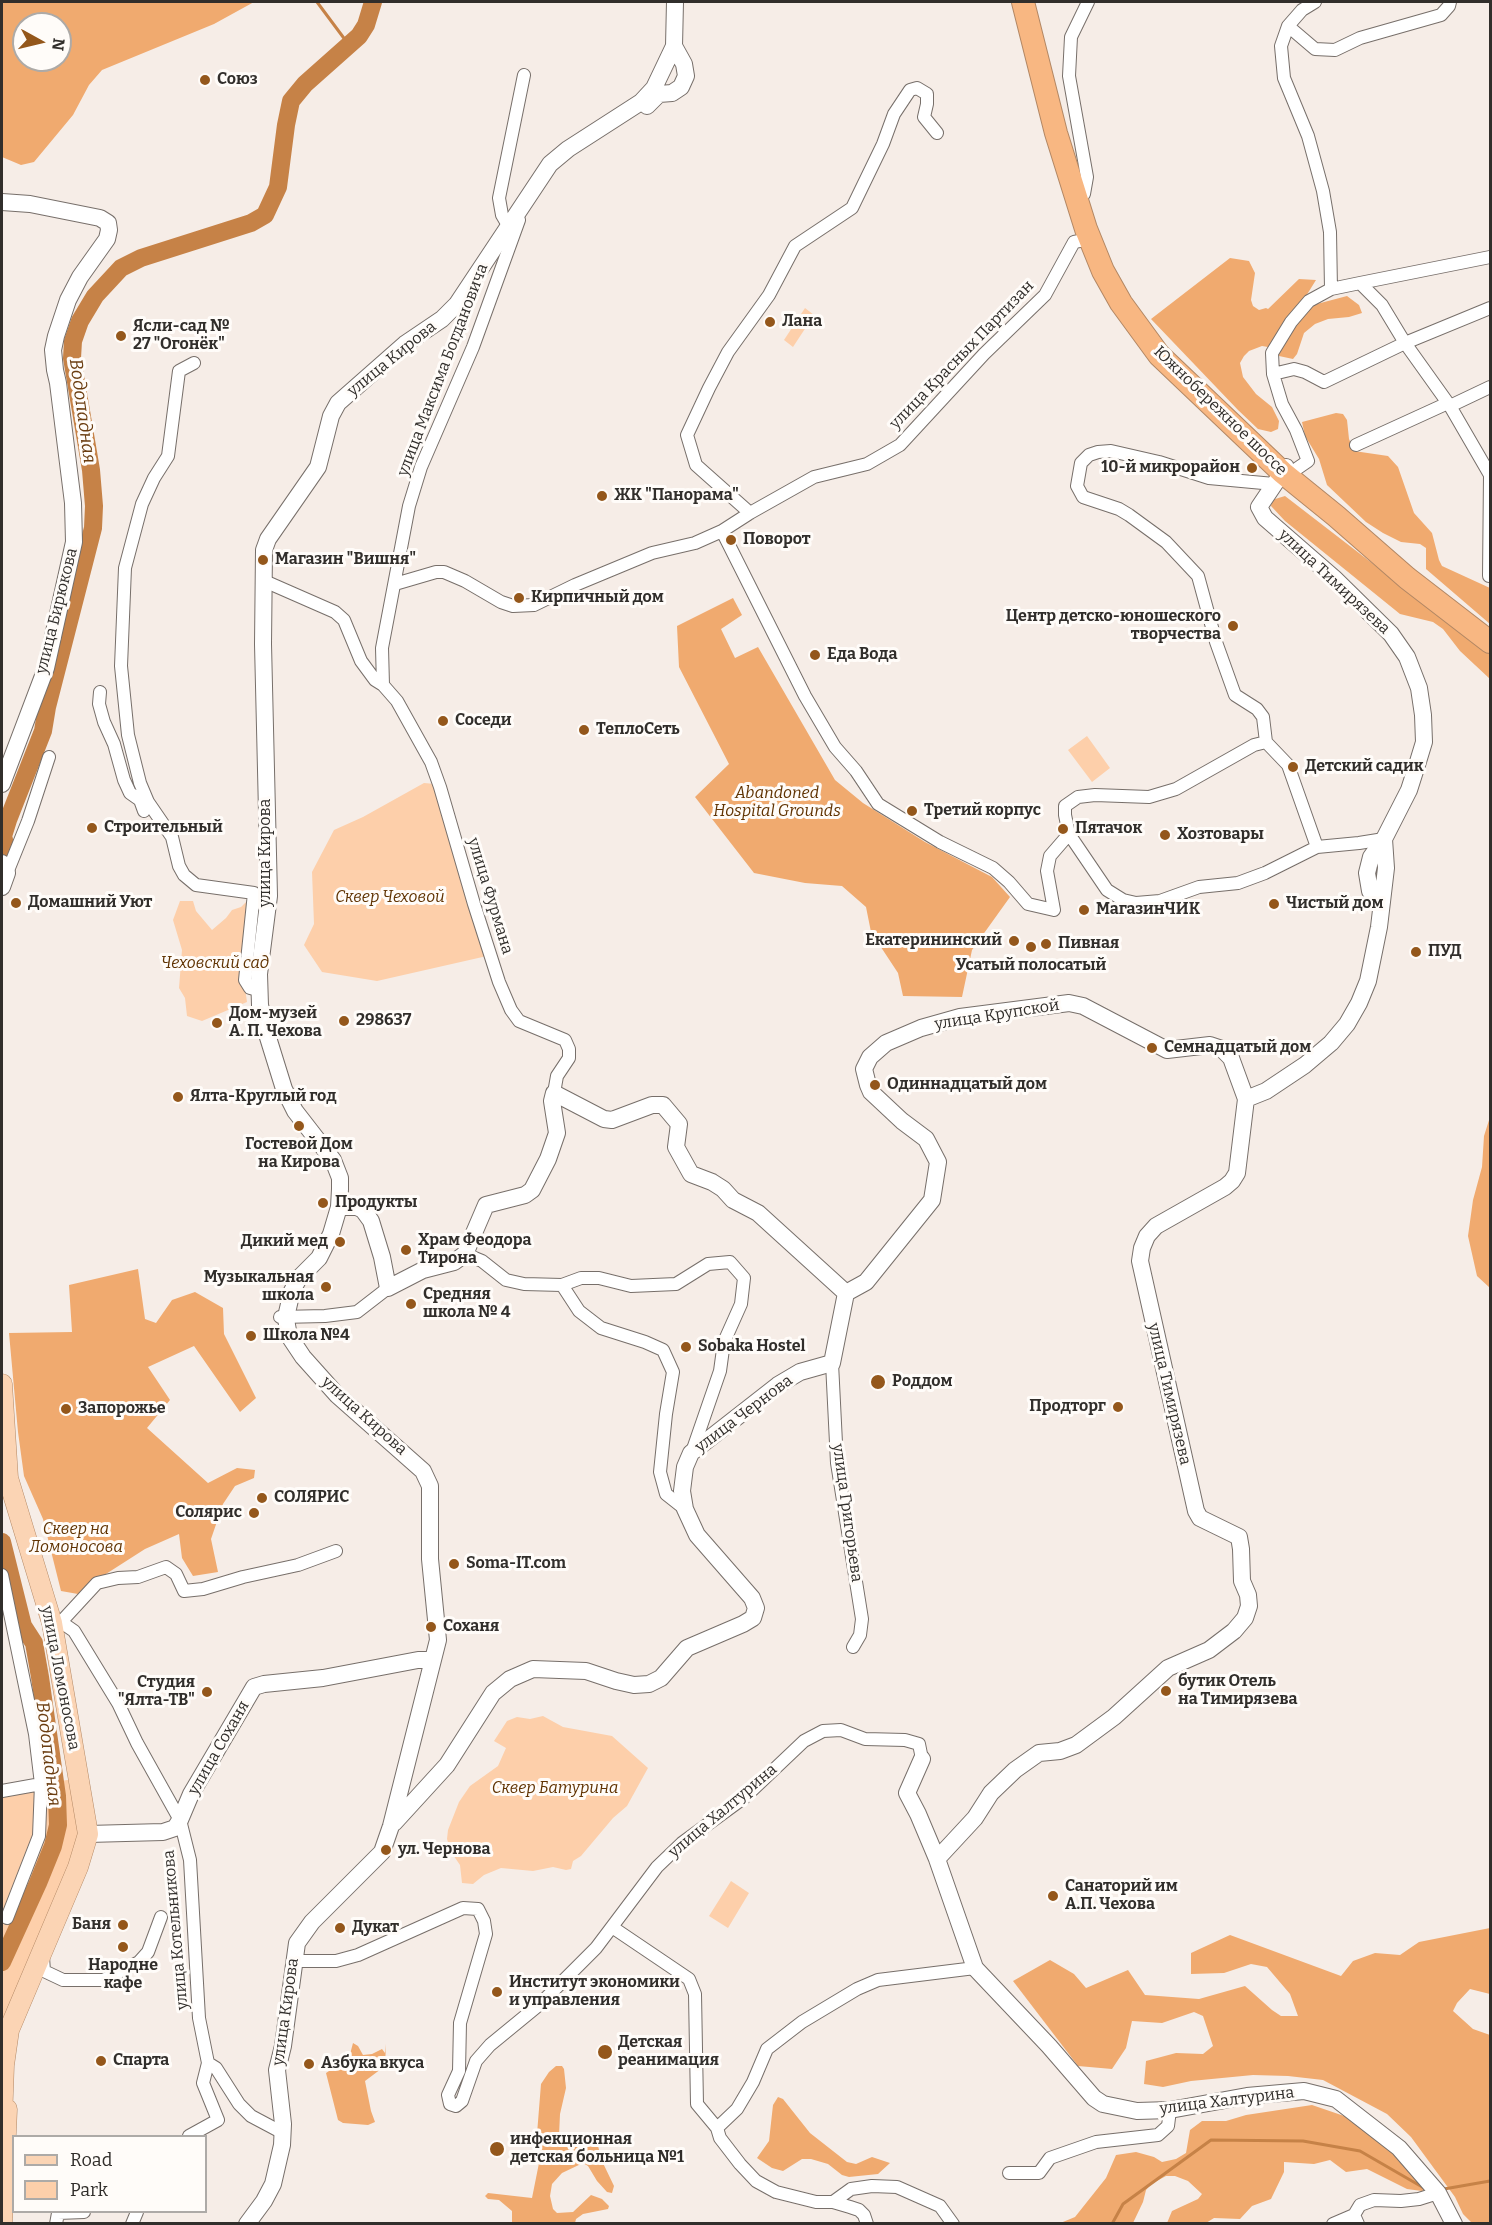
<!DOCTYPE html>
<meta charset="utf-8">
<style>
body{margin:0}
#map{position:relative;width:1492px;height:2225px;overflow:hidden;background:#f6ede7;font-family:Bitter,serif}
canvas{display:block}
.frame{position:absolute;inset:0;border:3px solid #312e2b;pointer-events:none}
.legend{position:absolute;left:12px;top:2135px;width:195px;height:78px;box-sizing:border-box;background:#fffcf9;border:2px solid #adaaa7;margin:0;padding:8px 10px;list-style:none;font-size:18px;color:#312e2b}
.legend li{display:flex;align-items:center;gap:12px;height:30px}
.legend b{width:30px;border:2px solid #adaaa7}
.north{position:absolute;left:12px;top:12px;width:60px;height:60px;box-sizing:border-box;background:#fffcf9;border:2px solid #adaaa7;border-radius:50%;rotate:98deg;font-size:16px;font-weight:700;line-height:24px;text-align:center;color:#312e2b}
.north::after{content:'';display:block;margin:auto;width:21px;height:27px;background:#94571b;clip-path:polygon(50% 0,100% 100%,50% 72%,0 100%)}
</style>
<div id="map">
<canvas width="1492" height="2225"></canvas>
<div class="frame"></div>
<ul class="legend">
<li><b style="height:8px;background:#fbd4b4"></b>Road</li>
<li><b style="height:16px;background:#fdcfaa"></b>Park</li>
</ul>
<div class="north">N</div>
</div>
<script>
const g = document.querySelector('canvas').getContext('2d');
g.lineJoin = 'round';
function fill(path, color) {
  g.fillStyle = color;
  g.fill(path, 'evenodd');
}
function shape(rows) {
  const path = new Path2D();
  for (const r of rows) {
    path.moveTo(r[0], r[1]);
    for (let i = 2; i < r.length; i += 2) path.lineTo(r[i], r[i + 1]);
  }
  return path;
}
function stroke(path, color, width, dash) {
  g.strokeStyle = color;
  g.lineWidth = width;
  g.lineCap = dash ? 'butt' : 'round';
  g.setLineDash(dash || []);
  g.stroke(path);
}
function label(font, color, halo, rows, align = 'center') {
  g.font = font + ' Bitter,serif';
  g.lineWidth = 6;
  g.setLineDash([]);
  g.textBaseline = 'middle';
  g.strokeStyle = halo;
  g.fillStyle = color;
  for (const [text, x, y, turn = 0] of rows) {
    g.save();
    g.translate(x, y);
    g.rotate((+turn || 0) * Math.PI / 180);
    g.textAlign = isNaN(turn) ? turn : align;
    if (halo) g.strokeText(text, 0, 0);
    g.fillText(text, 0, 0);
    g.restore();
  }
}
const green = shape([
 [805,308,814,315,793,347,784,340],
 [1087,736,1110,768,1092,782,1068,750],
 [424,783,435,784,487,956,377,981,322,972,304,945,314,924,312,872,334,830,363,817],
 [248,900,245,988,247,1002,202,1021,187,1016,185,998,179,988,182,950,173,920,180,901,193,901,196,911,212,930,226,918,232,910,241,907],
 [543,1716,563,1727,612,1736,648,1768,627,1806,613,1818,581,1856,573,1861,571,1869,566,1870,553,1867,533,1871,501,1868,484,1875,473,1884,462,1883,460,1865,451,1852,447,1839,448,1830,459,1802,470,1786,498,1766,506,1748,494,1741,507,1721,517,1717,530,1719],
 [79,1778,88,1833,14,2029,2,2173,2,1791],
 [731,1881,749,1893,728,1928,709,1916]
]);
const forest = shape([
 [2,2,254,2,214,24,102,70,89,85,73,115,34,162,21,165,2,157],
 [24,24,60,24,60,60,24,60],
 [1230,258,1249,261,1255,273,1251,300,1253,306,1259,310,1266,308,1268,309,1299,279,1316,280,1298,309,1347,296,1359,305,1362,313,1349,317,1328,319,1315,324,1304,333,1297,354,1293,359,1279,356,1268,347,1262,346,1249,351,1244,356,1240,363,1243,377,1256,394,1272,407,1279,421,1278,429,1271,432,1258,429,1238,410,1151,319],
 [1336,413,1343,414,1347,420,1349,439,1354,451,1388,456,1398,467,1414,513,1432,533,1439,560,1442,566,1490,588,1490,624,1426,569,1426,548,1420,544,1401,542,1383,533,1366,522,1327,485,1319,459,1305,436,1302,422],
 [1285,496,1490,654,1490,679,1460,651,1443,629,1433,622,1400,614,1285,521,1271,506,1272,500],
 [733,598,742,615,721,629,735,658,758,647,835,780,863,803,925,842,992,877,1010,897,972,950,962,997,903,996,898,973,871,932,866,907,842,886,805,883,754,873,695,797,729,764,679,667,677,626],
 [1490,1117,1490,1227,1489,1230,1490,1288,1477,1276,1468,1236,1473,1200,1482,1167,1484,1136],
 [138,1269,145,1319,156,1323,172,1300,195,1292,223,1308,224,1334,256,1398,240,1412,194,1346,148,1367,170,1400,147,1428,208,1483,237,1468,255,1470,254,1478,235,1486,223,1504,211,1539,218,1572,193,1576,182,1558,179,1534,145,1549,95,1581,78,1594,61,1591,43,1519,24,1476,18,1432,9,1333,72,1332,69,1285],
 [1490,1928,1490,1994,1470,1989,1457,2003,1453,2011,1473,2029,1490,2035,1490,2223,1472,2223,1463,2214,1455,2197,1411,2137,1387,2114,1323,2080,1288,2076,1253,2075,1191,2081,1163,2087,1144,2084,1146,2061,1176,2053,1203,2054,1213,2046,1203,2016,1194,2012,1162,2023,1132,2021,1126,2048,1112,2069,1078,2066,1013,1981,1050,1960,1074,1974,1086,1988,1128,1970,1145,1995,1199,1999,1245,1986,1272,2010,1281,2016,1298,2016,1290,1994,1267,1967,1251,1964,1224,1973,1191,1974,1191,1953,1230,1935,1341,1976,1353,1961,1375,1953,1400,1955,1419,1942],
 [353,2043,358,2046,363,2055,372,2054,382,2049,385,2053,386,2044,385,2066,365,2081,371,2111,375,2122,368,2125,343,2123,338,2120,326,2073,349,2058],
 [556,2066,562,2066,564,2069,566,2088,560,2114,559,2136,565,2142,570,2143,587,2137,594,2140,598,2146,602,2161,614,2186,612,2193,607,2192,597,2181,588,2166,583,2163,562,2173,552,2184,550,2196,553,2209,557,2213,573,2212,591,2195,602,2199,609,2206,608,2209,583,2214,576,2219,575,2223,512,2223,512,2211,499,2200,488,2199,485,2196,488,2193,532,2198,539,2163,537,2134,541,2084,549,2072],
 [778,2097,783,2099,810,2133,847,2162,856,2164,872,2157,890,2163,878,2174,849,2177,842,2175,828,2164,811,2159,802,2159,783,2171,772,2168,757,2158,769,2141,773,2105],
 [1312,2105,1350,2118,1403,2160,1426,2189,1422,2191,1407,2189,1367,2169,1346,2172,1330,2160,1314,2164,1284,2162,1284,2172,1271,2199,1252,2206,1240,2219,1214,2218,1206,2223,1167,2223,1172,2211,1198,2199,1202,2194,1188,2181,1175,2176,1166,2176,1151,2184,1146,2190,1143,2202,1133,2223,1058,2224,1075,2217,1106,2178,1116,2155,1136,2152,1154,2157,1162,2162,1176,2159,1186,2153,1190,2130,1202,2121,1226,2121,1246,2115]
]);
const stream = shape([
 [317,2,349,45],
 [1444,2189,1490,2181],
 [1112,2224,1123,2204,1211,2140,1303,2141,1360,2151,1424,2188]
]);
const river = shape([
 [2,851,5,844,3,836,8,820,43,731,47,707,93,528,94,506,91,470,72,358,73,341,80,321,95,296,121,268,141,258,251,223,265,215,278,187,286,125,291,101,305,84,359,36,366,25,373,2],
 [2,1542,23,1626,34,1643,40,1677,57,1796,58,1825,53,1846,38,1883,2,1962]
]);
const street = shape([
 [1315,2,1302,10,1288,26,1281,46,1284,78,1308,136,1323,191,1330,232,1331,289],
 [1288,26,1315,49,1335,50,1360,38,1441,15,1449,6,1450,2],
 [1084,194,1087,177,1069,76,1071,37,1088,2],
 [509,227,502,215,499,198,524,75],
 [1360,283,1490,257],
 [194,363,179,371,168,456,154,478,142,504,125,568,121,666,128,735,140,783,148,802,172,837,179,866,184,875,196,885,254,893,245,980,250,988,258,990],
 [1273,374,1294,369,1305,372,1324,382,1405,343,1490,308],
 [1450,406,1490,387],
 [1356,445,1448,403],
 [1292,472,1308,461,1296,430,1282,404,1273,374,1272,353,1291,322,1309,301,1331,289,1360,283,1382,305,1405,343,1450,406,1490,475],
 [750,513,696,465,687,435,709,388,728,352,769,295,795,246,852,208,883,144,894,114,910,90,917,88,927,94,927,104,924,117,937,133],
 [722,531,805,696,835,747,856,771,878,804,940,842,993,868,1009,882,1028,904,1054,910,1047,871,1050,856,1069,834],
 [1489,576,1490,475],
 [262,580,335,612,344,620,361,661,375,680,383,685,397,701,431,762,440,787,474,904,499,982,511,1010,519,1021,565,1040,569,1049,569,1058,557,1076,554,1093],
 [395,584,436,572,444,572,465,581,501,602,513,606,534,605,575,585,652,553,695,543,722,531,750,513,814,477,867,464,900,445,984,354,1045,295,1074,242,1090,239],
 [383,685,382,648,409,506,421,467,473,347,519,220],
 [100,692,99,704,104,722,114,744,124,780,130,793,140,800,144,811],
 [1266,742,1263,717,1257,709,1235,695,1216,642,1198,576,1166,542,1129,515,1119,509,1083,497,1077,486,1081,463,1089,455,1098,452,1111,451,1159,462,1209,478,1274,484],
 [1317,847,1288,765,1266,742,1254,745,1176,789,1149,797,1095,795,1078,797,1065,806,1065,815,1069,834,1107,890,1123,900,1136,903,1160,901,1199,887,1238,883,1265,873,1317,847,1359,843,1384,839],
 [7,873,28,821,49,757],
 [465,1254,482,1261,506,1280,524,1284,562,1285,579,1311,601,1328,645,1342,663,1350,673,1372,666,1414,660,1472,666,1494,685,1509],
 [562,1285,581,1278,599,1278,631,1286,676,1284,708,1264,730,1262,744,1278,741,1304,724,1342,720,1371,692,1452],
 [280,1317,325,1316,357,1312,388,1288],
 [832,1363,837,1463,862,1619,860,1635,853,1647],
 [2,1575,35,1734,41,1784,39,1836,7,1918],
 [61,1622,97,1583,118,1578,138,1577,166,1567,176,1574,184,1591,203,1589,243,1577,298,1565,336,1551],
 [52,1623,61,1622,74,1631,118,1703,137,1743,180,1820,190,1860,199,2018,208,2063],
 [2,1791,41,1784],
 [612,1927,689,1979,695,1994,697,2104,717,2128,720,2138,740,2164,756,2181,776,2192,816,2202,833,2202,850,2207,859,2210,864,2215,867,2224],
 [43,1957,44,1971,63,1980,103,1980,139,1962,148,1952,161,1917],
 [293,1961,336,1961,358,1955,463,1908,478,1909,484,1921,486,1934,460,2023,459,2071,448,2095,450,2104,456,2106,462,2101,476,2061,490,2045,540,2004,596,1948,657,1867,682,1843,745,1797,804,1741,823,1731,841,1730,865,1739,905,1740,919,1744,922,1759],
 [717,2128,737,2109,753,2082,767,2049,802,2022,857,1989,878,1980,975,1968],
 [189,2136,218,2120,203,2083,208,2063,216,2068,239,2104,251,2116,283,2133],
 [1009,2173,1039,2173,1050,2158,1096,2142,1158,2135,1168,2126,1170,2110],
 [833,2202,851,2189,872,2186,897,2187,940,2206,953,2224],
 [56,2224,58,2213,84,2212],
 [132,2224,137,2212],
 [1333,2224,1354,2215],
 [1358,2224,1354,2215,1360,2205,1374,2200,1401,2201,1419,2199,1438,2193]
]);
const secondary = shape([
 [647,106,659,94,672,93,681,87,686,76,684,64,674,46],
 [2,202,30,204,100,218,108,223,109,230,107,239,80,277,68,300,56,336,53,350,55,370,58,383,73,503,74,542,46,668,2,784],
 [1286,467,1259,507,1265,518,1334,578,1391,634,1407,657,1419,688,1423,715,1424,742,1417,765,1409,790,1384,839,1371,857,1367,873,1370,891,1381,906],
 [2,863,7,873,2,887],
 [1246,1099,1266,1091,1305,1065,1331,1043,1347,1024,1359,1003,1368,981,1379,927,1386,868,1384,839],
 [339,1207,357,1207,363,1210,371,1221,382,1257,388,1288,423,1270,454,1262,465,1254,486,1205,525,1195,532,1190,548,1159,557,1133,552,1101,554,1093,604,1119,612,1120,652,1105,663,1105,679,1124,676,1147,691,1174,712,1182,723,1189,733,1200,758,1213,846,1293],
 [846,1293,866,1282,932,1200,938,1162,926,1139,902,1121,871,1092,868,1085,864,1069,870,1057,886,1043,921,1028,960,1017,1069,1003,1083,1006,1167,1050,1210,1045,1222,1049,1231,1058,1246,1099,1237,1173,1232,1181,1225,1187,1156,1226,1147,1236,1142,1248,1140,1261,1196,1511,1200,1518,1239,1537,1241,1549,1242,1581,1248,1595,1249,1606,1245,1618,1234,1631,1209,1650,1168,1668,1114,1717,1076,1745,1060,1751,1039,1753,1015,1770,991,1793,975,1818,937,1859,918,1814,907,1793,922,1759],
 [394,1823,447,1765,493,1693,510,1679,533,1669,586,1671,616,1681,634,1685,649,1684,661,1678,687,1648,743,1624,753,1618,756,1608,752,1598,697,1535,685,1509,682,1491,685,1467,691,1453,778,1385,800,1372,832,1363,846,1293],
 [88,1834,163,1832,175,1828,180,1820,191,1794,254,1687,264,1684,323,1678,418,1660,432,1660],
 [937,1859,975,1968,1049,2046,1094,2098,1103,2104,1137,2111,1170,2110,1247,2096,1304,2091,1336,2099,1399,2148,1438,2193,1454,2224],
 [247,2224,264,2201,273,2184,282,2145,283,2124,277,2070,283,2046,297,1943,312,1922,382,1852,391,1826,438,1640,430,1559,430,1486,423,1471,337,1395,303,1357,289,1336,287,1325,286,1317,292,1291,299,1278,319,1258,331,1234,339,1207,340,1189,340,1178,333,1160,295,1111,284,1089,266,1031,260,1005,259,974,269,896,263,644,264,550,268,539,318,467,331,416,338,403,405,344,442,319,457,304,550,164,568,149,641,102,654,88,674,46,675,2]
]);
const primary = shape([
 [2,1384,8,1478,52,1623,88,1834,78,1867,9,2030,4,2065,2,2121],
 [2,2224,7,2109]
]);
const highway = shape([
 [1023,2,1056,133,1086,229,1103,271,1121,303,1159,355,1283,473,1336,516,1407,578,1490,642]
]);
const markers = [
 [205,80,6,"#94571b"],
 [770,322,6,"#94571b"],
 [121,336,6,"#94571b"],
 [1252,468,6,"#94571b"],
 [602,496,6,"#94571b"],
 [731,540,6,"#94571b"],
 [263,560,6,"#94571b"],
 [519,598,6,"#94571b"],
 [1233,626,6,"#94571b"],
 [815,655,6,"#94571b"],
 [443,721,6,"#94571b"],
 [584,730,6,"#94571b"],
 [1293,767,6,"#94571b"],
 [912,811,6,"#94571b"],
 [92,828,6,"#94571b"],
 [1063,829,6,"#94571b"],
 [1165,835,6,"#94571b"],
 [16,903,6,"#94571b"],
 [1274,904,6,"#94571b"],
 [1084,910,6,"#94571b"],
 [1014,941,6,"#94571b"],
 [1046,944,6,"#94571b"],
 [1031,947,6,"#94571b"],
 [1416,952,6,"#94571b"],
 [344,1021,6,"#94571b"],
 [217,1023,6,"#94571b"],
 [1152,1048,6,"#94571b"],
 [875,1085,6,"#94571b"],
 [178,1097,6,"#94571b"],
 [299,1126,6,"#94571b"],
 [323,1203,6,"#94571b"],
 [340,1242,6,"#94571b"],
 [406,1250,6,"#94571b"],
 [326,1287,6,"#94571b"],
 [411,1304,6,"#94571b"],
 [251,1336,6,"#94571b"],
 [686,1347,6,"#94571b"],
 [878,1382,8,"#94571b"],
 [1118,1407,6,"#94571b"],
 [66,1409,6,"#94571b"],
 [262,1498,6,"#94571b"],
 [254,1513,6,"#94571b"],
 [454,1564,6,"#94571b"],
 [431,1627,6,"#94571b"],
 [1166,1691,6,"#94571b"],
 [207,1692,6,"#94571b"],
 [386,1850,6,"#94571b"],
 [1053,1896,6,"#94571b"],
 [123,1925,6,"#94571b"],
 [340,1928,6,"#94571b"],
 [123,1947,6,"#94571b"],
 [497,1992,6,"#94571b"],
 [605,2052,8,"#94571b"],
 [101,2061,6,"#94571b"],
 [309,2064,6,"#94571b"],
 [497,2149,8,"#94571b"]
];
const poiNames = [
 ["Союз",217,80],
 ["Лана",782,322],
 ["Ясли-сад №",133,327],
 ["27 \"Огонёк\"",133,345],
 ["10-й микрорайон",1240,468,"right"],
 ["ЖК \"Панорама\"",614,496],
 ["Поворот",743,540],
 ["Магазин \"Вишня\"",275,560],
 ["Кирпичный дом",531,598],
 ["Центр детско-юношеского",1221,617,"right"],
 ["творчества",1221,635,"right"],
 ["Еда Вода",827,655],
 ["Соседи",455,721],
 ["ТеплоСеть",596,730],
 ["Детский садик",1305,767],
 ["Третий корпус",924,811],
 ["Строительный",104,828],
 ["Пятачок",1075,829],
 ["Хозтовары",1177,835],
 ["Домашний Уют",28,903],
 ["Чистый дом",1286,904],
 ["МагазинЧИК",1096,910],
 ["Екатерининский",1002,941,"right"],
 ["Пивная",1058,944],
 ["ПУД",1428,952],
 ["Усатый полосатый",1031,966,"center"],
 ["Дом-музей",229,1014],
 ["А. П. Чехова",229,1032],
 ["298637",356,1021],
 ["Семнадцатый дом",1164,1048],
 ["Одиннадцатый дом",887,1085],
 ["Ялта-Круглый год",190,1097],
 ["Гостевой Дом",299,1145,"center"],
 ["на Кирова",299,1163,"center"],
 ["Продукты",335,1203],
 ["Храм Феодора",418,1241],
 ["Тирона",418,1259],
 ["Дикий мед",328,1242,"right"],
 ["Музыкальная",314,1278,"right"],
 ["школа",314,1296,"right"],
 ["Средняя",423,1295],
 ["школа № 4",423,1313],
 ["Школа №4",263,1336],
 ["Sobaka Hostel",698,1347],
 ["Роддом",892,1382],
 ["Продторг",1106,1407,"right"],
 ["Запорожье",78,1409],
 ["СОЛЯРИС",274,1498],
 ["Солярис",242,1513,"right"],
 ["Soma-IT.com",466,1564],
 ["Соханя",443,1627],
 ["бутик Отель",1178,1682],
 ["на Тимирязева",1178,1700],
 ["Студия",195,1683,"right"],
 ["\"Ялта-ТВ\"",195,1701,"right"],
 ["ул. Чернова",398,1850],
 ["Санаторий им",1065,1887],
 ["А.П. Чехова",1065,1905],
 ["Баня",111,1925,"right"],
 ["Дукат",352,1928],
 ["Народне",123,1966,"center"],
 ["кафе",123,1984,"center"],
 ["Институт экономики",509,1983],
 ["и управления",509,2001],
 ["Детская",618,2043],
 ["реанимация",618,2061],
 ["Спарта",113,2061],
 ["Азбука вкуса",321,2064],
 ["инфекционная",510,2140],
 ["детская больница №1",510,2158]
];
const streetNames = [
 ["улица Красных Партизан",962,355,-46],
 ["улица Кирова",392,359,-39],
 ["улица Максима Богдановича",443,370,-69],
 ["Южнобережное шоссе",1220,411,44],
 ["улица Тимирязева",1334,582,43],
 ["улица Бирюкова",57,611,-76],
 ["улица Кирова",266,853,-90],
 ["улица Фурмана",490,896,73],
 ["улица Крупской",997,1015,-9],
 ["улица Тимирязева",1169,1394,77],
 ["улица Чернова",744,1414,-37],
 ["улица Кирова",364,1416,42],
 ["улица Григорьева",847,1513,82],
 ["улица Ломоносова",60,1678,79],
 ["улица Соханя",219,1748,-60],
 ["улица Халтурина",723,1811,-40],
 ["улица Котельникова",176,1930,-95],
 ["улица Кирова",286,2012,-82],
 ["улица Халтурина",1227,2101,-7]
];
const parkNames = [
 ["Abandoned",777,794],
 ["Hospital Grounds",777,812],
 ["Сквер Чеховой",390,898],
 ["Чеховский сад",215,964],
 ["Сквер на",76,1530],
 ["Ломоносова",76,1548],
 ["Сквер Батурина",555,1789]
];
const waterNames = [
 ["Водопадная",82,411,82],
 ["Водопадная",48,1754,83]
];
fill(green, '#fdcfaa');
fill(forest, '#f0aa6f');
stroke(stream, '#c68247', 3);
stroke(river, '#c68247', 18);
stroke(street, '#776f6a', 14);
stroke(secondary, '#776f6a', 18);
stroke(primary, '#b28764', 21);
stroke(highway, '#b28764', 24);
stroke(street, '#fff', 12);
stroke(secondary, '#fff', 16);
stroke(primary, '#fbd4b4', 20);
stroke(highway, '#f8b782', 22);
for (const [x, y, r, color] of markers) {
  const dot = new Path2D();
  dot.arc(x, y, r, 0, 2 * Math.PI);
  g.fillStyle = color;
  g.fill(dot);
  stroke(dot, '#fffcf9', 2);
}
label('bold 16px', '#312e2b', '#fffcf9', poiNames, 'left');
label('16px', '#312e2b', '#fffcf9', streetNames);
label('italic 16px', '#603302', '#fffcf9', parkNames);
label('italic 18px', '#6b3d10', '#fffcf9', waterNames);
</script>
